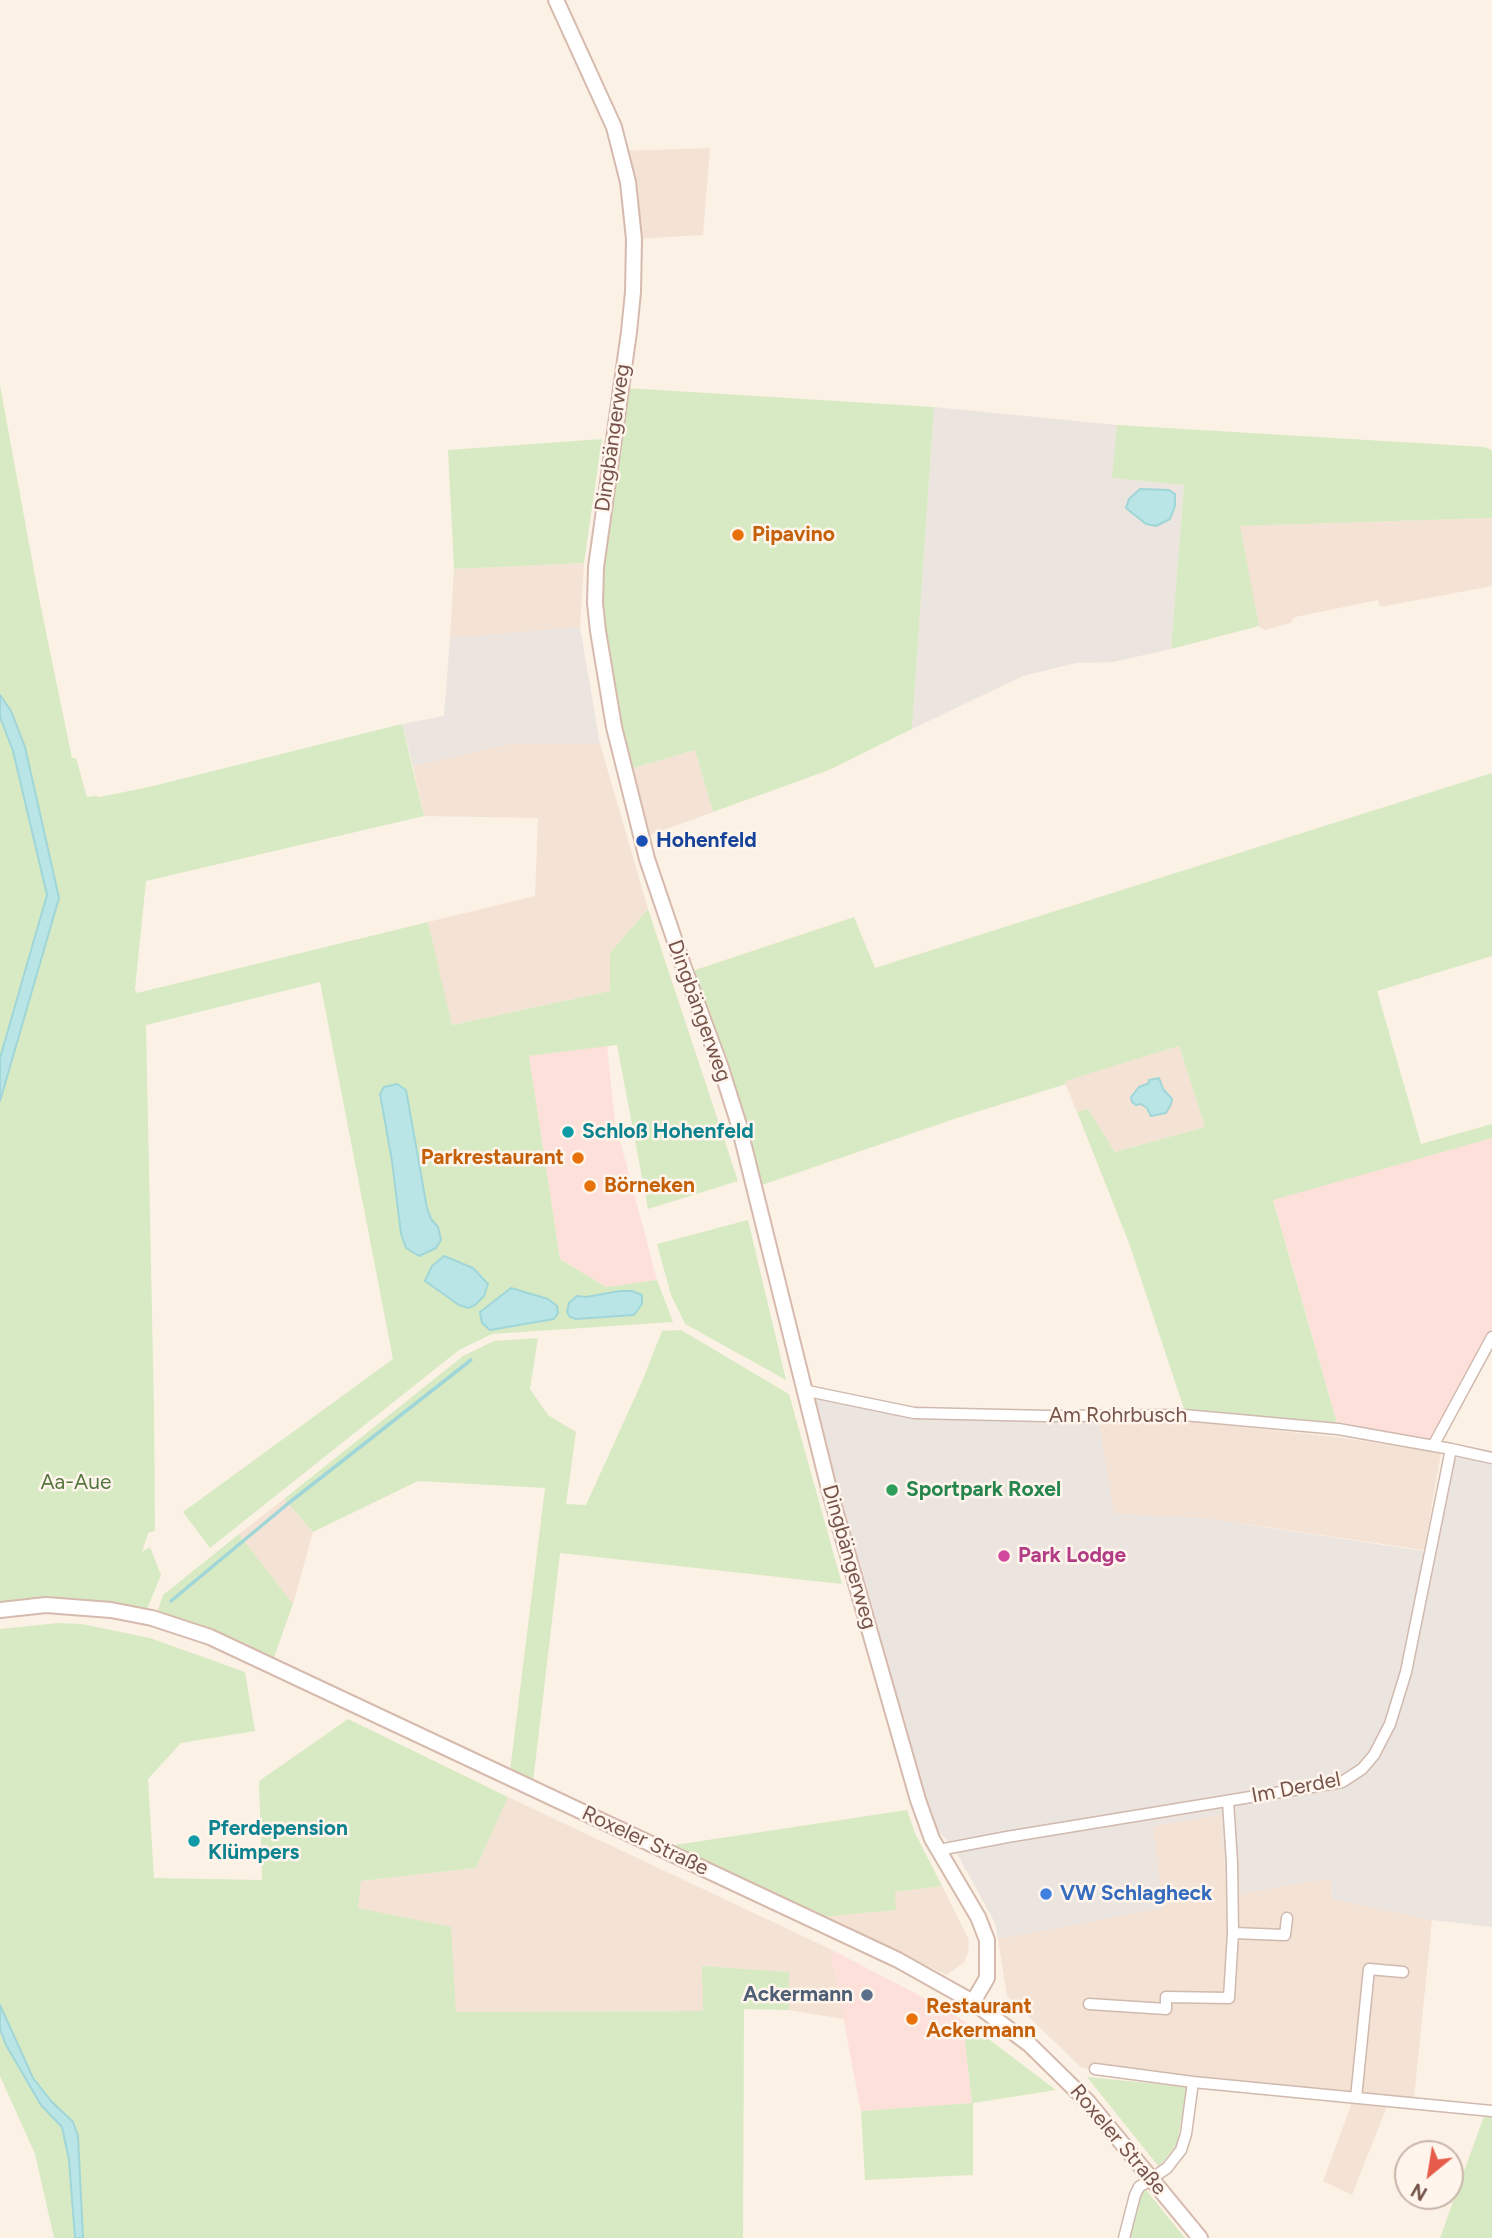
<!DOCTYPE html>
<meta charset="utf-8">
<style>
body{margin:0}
#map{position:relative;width:1492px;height:2238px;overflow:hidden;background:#fcf1e5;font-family:Figtree,sans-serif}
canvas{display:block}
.north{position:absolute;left:1394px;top:2140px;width:70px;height:70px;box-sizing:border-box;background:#fff5ec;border:2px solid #c8b5ab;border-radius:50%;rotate:210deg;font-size:19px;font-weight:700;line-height:28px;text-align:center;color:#76544a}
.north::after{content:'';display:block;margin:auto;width:24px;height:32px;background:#e75b4a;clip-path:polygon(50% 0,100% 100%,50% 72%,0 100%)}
</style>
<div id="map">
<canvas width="1492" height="2238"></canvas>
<div class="north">N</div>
</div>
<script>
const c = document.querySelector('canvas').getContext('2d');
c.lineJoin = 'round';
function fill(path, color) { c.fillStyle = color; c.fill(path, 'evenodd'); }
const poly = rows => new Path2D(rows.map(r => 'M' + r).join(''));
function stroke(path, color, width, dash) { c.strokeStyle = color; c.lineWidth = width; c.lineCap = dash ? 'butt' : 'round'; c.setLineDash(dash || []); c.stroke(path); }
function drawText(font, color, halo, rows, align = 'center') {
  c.font = font + ' Figtree,sans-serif'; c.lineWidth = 5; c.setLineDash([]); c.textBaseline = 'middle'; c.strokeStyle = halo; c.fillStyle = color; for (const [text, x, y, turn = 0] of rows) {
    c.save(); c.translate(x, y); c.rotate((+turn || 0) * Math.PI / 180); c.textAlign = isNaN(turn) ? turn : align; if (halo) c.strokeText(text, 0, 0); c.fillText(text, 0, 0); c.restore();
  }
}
const residential = poly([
 [710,148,703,235,634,239,621,151],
 [1492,518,1492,586,1380,607,1378,600,1295,617,1290,623,1265,630,1259,626,1239,526],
 [584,563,580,627,450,638,454,569],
 [511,744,600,744,648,909,610,953,610,991,451,1025,428,922,535,896,538,818,424,816,413,766],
 [695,750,713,812,647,836,630,769],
 [1179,1046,1205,1127,1115,1152,1088,1109,1077,1112,1064,1081],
 [1184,1421,1337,1437,1441,1453,1424,1550,1204,1518,1114,1514,1099,1422],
 [284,1499,313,1532,293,1604,239,1534],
 [508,1797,830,1949,844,2019,789,2010,788,1972,703,1966,704,2011,456,2012,357,1908,361,1881,476,1868],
 [1221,1815,1227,1896,1332,1878,1331,1899,1432,1920,1414,2098,1082,2068,1007,1996,998,1939,1162,1908,1152,1826],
 [942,1886,969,1940,968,1953,964,1962,947,1975,824,1917,895,1910,895,1892],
 [1352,2103,1387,2106,1352,2195,1323,2181]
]);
const commercial = poly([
 [607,1046,615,1122,657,1280,606,1287,560,1259,529,1056],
 [1492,1138,1492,1328,1432,1439,1337,1423,1273,1199],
 [830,1949,934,2003,970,2025,965,2042,972,2103,861,2111]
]);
const industrial = poly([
 [934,407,1117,425,1113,478,1184,485,1171,649,1113,662,1076,663,1023,676,912,729],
 [580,627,600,744,511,744,413,766,402,724,444,716,450,638],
 [810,1397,904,1416,1099,1422,1114,1514,1204,1518,1436,1553,1455,1455,1492,1464,1492,1927,1432,1920,1331,1899,1332,1878,1227,1896,1221,1815,1153,1826,1163,1908,998,1939,995,1923,953,1846,932,1826]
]);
const green = poly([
 [0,385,39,598,72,758,76,758,87,797,96,796,100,797,153,786,402,724,424,816,146,881,135,989,137,993,428,922,452,1025,610,991,610,953,648,909,738,1181,648,1209,617,1045,529,1056,560,1259,606,1287,657,1280,673,1322,492,1334,459,1350,210,1548,183,1512,393,1359,320,982,146,1025,154,1409,155,1531,148,1533,142,1552,150,1547,161,1575,147,1609,85,1600,0,1604],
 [406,1090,427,1208,431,1219,438,1227,401,1234,392,1161,380,1094],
 [511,1288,524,1292,533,1321,490,1330,482,1323],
 [626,388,934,407,912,729,829,770,713,812,695,750,630,769,602,633,604,567],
 [1117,425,1484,447,1492,450,1492,518,1240,526,1259,626,1171,649,1184,485,1112,478],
 [602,439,584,563,454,569,448,450],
 [1492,773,1492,956,1377,991,1421,1144,1492,1124,1492,1138,1273,1200,1337,1423,1184,1409,1129,1243,1077,1112,1088,1109,1115,1152,1205,1127,1179,1046,1065,1081,1066,1084,954,1119,759,1186,689,972,854,917,875,968],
 [748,1220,786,1380,685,1324,671,1295,657,1244],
 [681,1330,789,1394,842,1584,560,1553,533,1782,510,1771,545,1488,418,1481,313,1532,284,1499,463,1356,494,1341,538,1338,530,1389,548,1415,576,1432,566,1504,586,1505,641,1384,662,1331],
 [239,1534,293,1604,273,1660,157,1613,163,1595],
 [58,1623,82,1624,150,1638,245,1672,255,1731,181,1743,148,1779,154,1878,262,1880,259,1781,348,1719,508,1797,476,1868,361,1881,358,1908,451,1927,456,2012,703,2011,702,1966,789,1972,789,2010,744,2009,743,2238,54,2238,35,2154,0,2076,0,1629],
 [907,1810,915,1833,942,1886,895,1892,896,1910,824,1917,668,1846],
 [970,2025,1056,2090,973,2103,973,2175,865,2180,861,2111,972,2103,965,2042],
 [1087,2077,1187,2087,1177,2144,1159,2167],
 [1484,2116,1492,2116,1492,2238,1440,2238],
 [1142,2185,1185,2238,1128,2238]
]);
const water = poly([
 [1140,489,1169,490,1175,494,1175,506,1170,519,1156,526,1146,524,1126,508,1129,499,1140,489],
 [0,695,11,711,25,747,59,898,0,1101,0,1058,47,895,13,751,0,717,0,695],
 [1159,1078,1163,1089,1172,1099,1171,1104,1166,1113,1151,1116,1147,1108,1141,1104,1136,1105,1132,1102,1131,1097,1139,1087,1149,1083,1149,1080,1159,1078],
 [397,1084,406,1090,427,1208,431,1219,438,1227,441,1240,436,1248,419,1256,406,1248,401,1234,392,1161,380,1094,384,1087,397,1084],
 [444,1256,473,1268,488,1284,484,1296,475,1305,468,1308,459,1305,425,1281,432,1266,444,1256],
 [511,1288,548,1299,557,1306,558,1313,554,1319,490,1330,482,1323,480,1312,511,1288],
 [620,1291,632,1291,642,1295,642,1304,634,1315,576,1319,570,1317,567,1312,569,1303,577,1296,586,1297,620,1291],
 [0,2005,33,2078,51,2101,73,2122,78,2136,83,2238,75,2238,69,2160,62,2127,41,2105,6,2045,0,2029,0,2005]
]);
const stream = poly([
 [171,1601,290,1502,471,1360]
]);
const minor = poly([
 [803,1390,914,1413,1047,1416,1184,1415,1338,1429,1451,1449,1492,1458],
 [1433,1446,1492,1337],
 [939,1850,1007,1837,1342,1782,1362,1769,1374,1755,1390,1724,1406,1672,1451,1449],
 [1233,1933,1285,1935,1287,1918],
 [1089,2004,1166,2009,1166,1997,1229,1998,1233,1933,1232,1863,1228,1801],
 [1095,2069,1193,2082,1492,2111],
 [1356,2098,1369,1969,1403,1972],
 [1124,2238,1135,2195,1139,2187,1167,2168,1181,2150,1186,2134,1193,2082]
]);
const secondary = poly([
 [556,0,614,127,628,182,634,239,633,292,629,332,596,567,595,603,598,631,614,727,647,859,683,965,721,1068,738,1122,829,1489,918,1800,932,1839,978,1917,987,1940,987,1978,973,2002],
 [0,1610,46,1605,111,1610,152,1618,210,1637,898,1960,973,2002,1030,2045,1088,2102,1200,2238]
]);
const markers = [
 [738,535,7,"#e8710a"],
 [642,841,7,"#1a4fb4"],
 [568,1132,7,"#0f9aa8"],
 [578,1158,7,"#e8710a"],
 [590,1186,7,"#e8710a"],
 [892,1490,7,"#2e9e5b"],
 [1004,1556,7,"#d1479c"],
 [194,1841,7,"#0f9aa8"],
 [1046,1894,7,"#3f7fe0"],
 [867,1995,7,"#5c6f8a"],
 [912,2019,7,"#e8710a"]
];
const streetNames = [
 ["Dingbängerweg",613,438,-82],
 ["Dingbängerweg",699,1011,70],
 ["Am Rohrbusch",1118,1416],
 ["Dingbängerweg",849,1557,74],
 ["Im Derdel",1296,1788,-11],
 ["Roxeler Straße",645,1841,25],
 ["Roxeler Straße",1118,2140,50]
];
const foodNames = [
 ["Pipavino",752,535],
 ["Parkrestaurant",564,1158,"right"],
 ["Börneken",604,1186],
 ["Restaurant",926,2007],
 ["Ackermann",926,2031]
];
const transitNames = [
 ["Hohenfeld",656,841]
];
const cultureNames = [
 ["Schloß Hohenfeld",582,1132],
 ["Pferdepension",208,1829],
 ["Klümpers",208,1853]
];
const parkNames = [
 ["Aa-Aue",76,1483]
];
const leisureNames = [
 ["Sportpark Roxel",906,1490]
];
const hotelNames = [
 ["Park Lodge",1018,1556]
];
const shopNames = [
 ["VW Schlagheck",1060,1894]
];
const serviceNames = [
 ["Ackermann",853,1995]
];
fill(residential, '#f4e2d4');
fill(commercial, '#fde0d9');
fill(industrial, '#ece4df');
fill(green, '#d8eac4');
fill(water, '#bae5e6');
stroke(water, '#a0d6d8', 2);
stroke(stream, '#a0d6d8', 3.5);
stroke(minor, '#d0b9ae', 13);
stroke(secondary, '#d6baae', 18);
stroke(minor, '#fff', 10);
stroke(secondary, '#fff', 14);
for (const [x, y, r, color] of markers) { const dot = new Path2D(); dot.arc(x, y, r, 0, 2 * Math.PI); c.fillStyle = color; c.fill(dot); stroke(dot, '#fff5ec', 2.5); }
drawText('21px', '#76544a', '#fff5ec', streetNames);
drawText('bold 21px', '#c56008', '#fff5ec', foodNames, 'left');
drawText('bold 21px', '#164399', '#fff5ec', transitNames, 'left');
drawText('bold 21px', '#0d838f', '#fff5ec', cultureNames, 'left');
drawText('21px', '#56763f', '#fff5ec', parkNames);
drawText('bold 21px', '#27864d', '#fff5ec', leisureNames, 'left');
drawText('bold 21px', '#b23c85', '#fff5ec', hotelNames, 'left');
drawText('bold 21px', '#366cbe', '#fff5ec', shopNames, 'left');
drawText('bold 21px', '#4e5e75', '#fff5ec', serviceNames, 'right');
</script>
